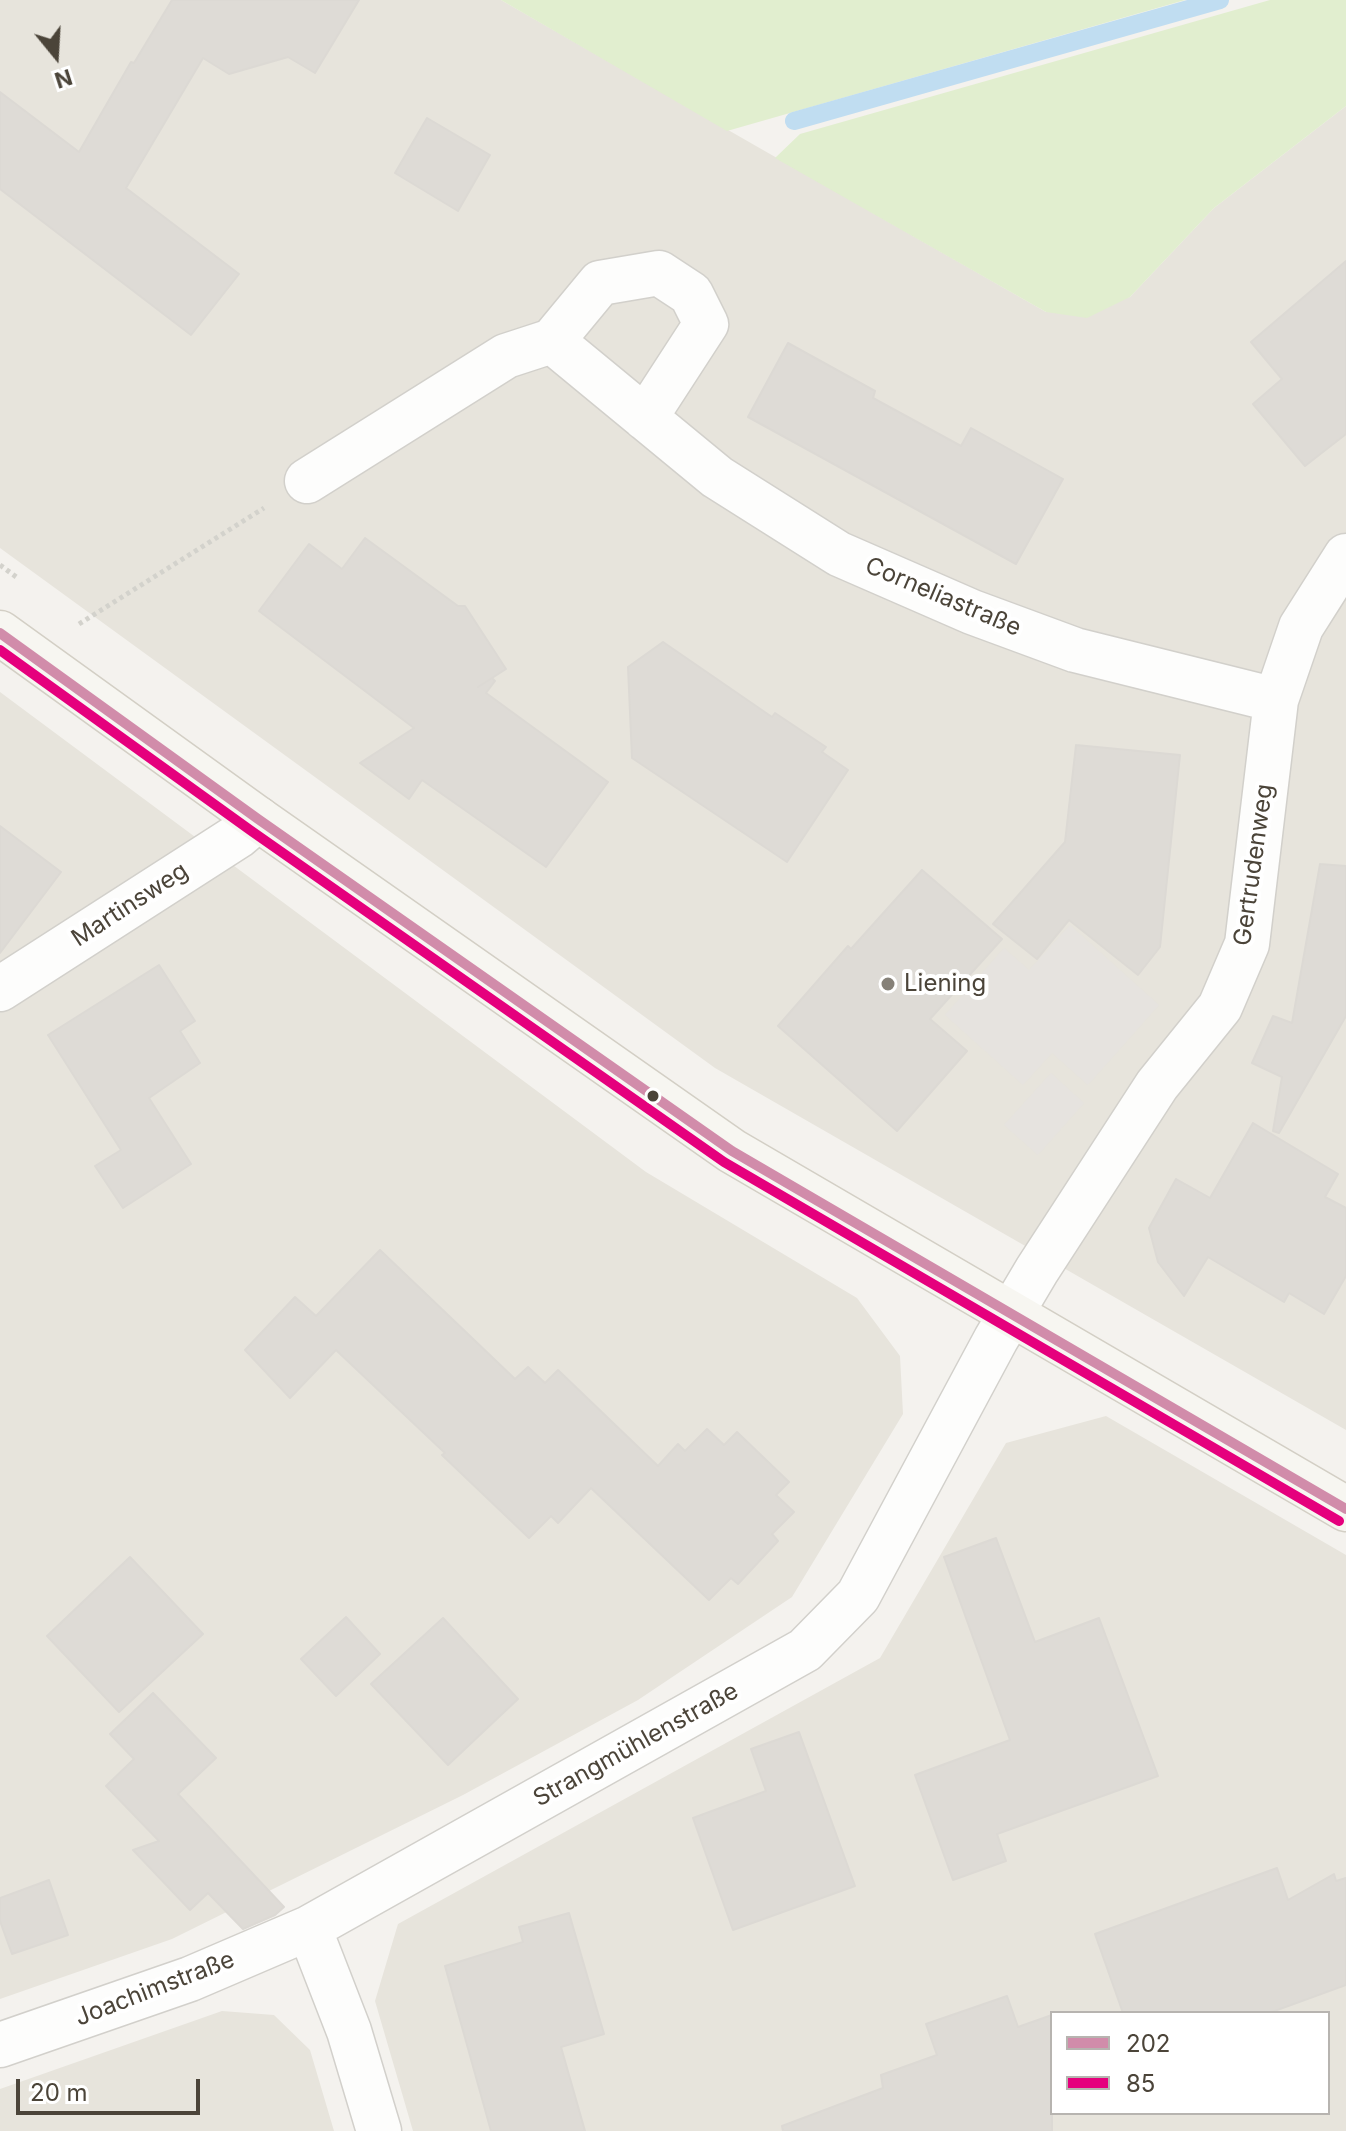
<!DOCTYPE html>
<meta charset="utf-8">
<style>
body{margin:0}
#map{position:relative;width:1346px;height:2131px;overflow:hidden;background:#f4f2ee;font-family:Inter,sans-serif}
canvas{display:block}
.legend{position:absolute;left:1050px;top:2011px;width:280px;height:104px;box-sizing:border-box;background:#fff;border:2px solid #b7b4b0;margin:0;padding:10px 14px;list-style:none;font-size:24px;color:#4b4439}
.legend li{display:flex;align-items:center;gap:16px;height:40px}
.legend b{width:40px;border:2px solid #b7b4b0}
.north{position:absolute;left:16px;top:16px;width:80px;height:80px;-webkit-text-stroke:6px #fff;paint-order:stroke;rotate:162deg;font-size:22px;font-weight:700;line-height:32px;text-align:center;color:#4b4439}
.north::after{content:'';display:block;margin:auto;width:28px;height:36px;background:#4b4439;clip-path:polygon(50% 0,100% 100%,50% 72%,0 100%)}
.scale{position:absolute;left:16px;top:2079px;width:184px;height:36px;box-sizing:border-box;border:4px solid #4b4439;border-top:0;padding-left:10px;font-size:24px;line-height:28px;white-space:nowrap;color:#4b4439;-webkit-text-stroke:6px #fff;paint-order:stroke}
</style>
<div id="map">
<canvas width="1346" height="2131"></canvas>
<ul class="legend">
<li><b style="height:10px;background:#d18caa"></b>202</li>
<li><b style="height:10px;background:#e5007d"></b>85</li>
</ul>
<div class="north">N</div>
<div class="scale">20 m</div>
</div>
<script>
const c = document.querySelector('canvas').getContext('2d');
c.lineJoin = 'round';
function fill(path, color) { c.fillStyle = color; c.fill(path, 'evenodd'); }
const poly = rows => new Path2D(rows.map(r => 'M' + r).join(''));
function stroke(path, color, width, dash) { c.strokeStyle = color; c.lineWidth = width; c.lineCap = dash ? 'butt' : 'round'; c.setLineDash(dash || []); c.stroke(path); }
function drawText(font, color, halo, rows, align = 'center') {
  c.font = font + ' Inter,sans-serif'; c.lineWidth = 8; c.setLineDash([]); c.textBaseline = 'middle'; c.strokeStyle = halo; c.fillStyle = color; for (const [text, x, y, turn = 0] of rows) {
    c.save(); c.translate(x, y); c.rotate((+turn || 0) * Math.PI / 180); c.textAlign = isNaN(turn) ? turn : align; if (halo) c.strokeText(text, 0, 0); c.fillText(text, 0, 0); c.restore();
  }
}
const residential = poly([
 [0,0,501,0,1046,312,1130,297,1214,208,1346,106,1346,1430,715,1068,0,548],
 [0,692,646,1172,857,1298,900,1356,903,1414,792,1597,638,1700,463,1795,172,1939,0,1999],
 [1106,1416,1346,1555,1346,2131,413,2131,375,2001,398,1924,880,1658,1006,1443],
 [1052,2013,1328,2013,1328,2113,1052,2113],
 [222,2011,274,2015,310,2050,334,2131,0,2131,0,2089]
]);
const green = poly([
 [501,0,1185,0,727,131],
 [1270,0,1346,0,1346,106,1214,208,1130,297,1087,318,1046,312,775,158,800,134]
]);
const parking = poly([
 [1070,925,1159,1005,1088,1085,1052,1053,1023,1085,945,1015,1004,948,1029,970],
 [1051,1073,1084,1103,1038,1155,1004,1125]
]);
const stream = poly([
 [794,121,1220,0]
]);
const building = poly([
 [172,0,359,0,315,73,288,57,229,74,203,58,126,188,239,274,191,335,0,189,0,92,79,152,131,62,134,63,172,0],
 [427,118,490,155,458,211,395,173,427,118],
 [1346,261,1346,434,1305,466,1253,404,1282,379,1251,342,1346,261],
 [788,343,875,391,873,398,961,446,971,428,1063,479,1016,564,748,417,788,343],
 [365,538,458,606,465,606,506,669,478,687,492,678,495,681,486,693,608,782,546,867,422,780,409,799,360,763,414,728,259,611,309,544,342,569,365,538],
 [663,642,772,717,775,713,826,747,822,752,848,770,787,862,632,758,628,667,663,642],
 [1076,745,1180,755,1160,947,1138,975,1069,920,1037,959,993,924,1065,842,1076,745],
 [0,826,61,872,0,953,0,826],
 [1320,864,1346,866,1346,1016,1279,1133,1273,1131,1282,1077,1252,1063,1273,1016,1292,1023,1320,864],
 [922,870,1002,939,930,1019,967,1051,897,1131,778,1026,848,946,851,949,922,870],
 [159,965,195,1021,180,1031,200,1063,149,1098,191,1164,123,1208,95,1166,121,1150,48,1035,159,965],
 [1253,1123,1338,1174,1325,1197,1346,1208,1346,1276,1324,1314,1289,1293,1284,1302,1208,1257,1184,1296,1158,1262,1149,1228,1176,1179,1210,1198,1253,1123],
 [380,1250,515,1379,528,1367,545,1383,558,1370,658,1466,678,1444,685,1451,707,1429,724,1445,737,1432,789,1482,776,1495,794,1512,772,1534,778,1541,738,1584,731,1578,709,1600,591,1488,558,1523,551,1516,529,1538,442,1455,445,1453,336,1350,290,1398,245,1350,295,1297,316,1316,380,1250],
 [996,1538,1035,1642,1099,1618,1158,1776,997,1834,1006,1861,953,1880,915,1775,1010,1740,944,1557,996,1538],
 [130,1557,203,1634,119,1712,47,1636,130,1557],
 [346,1617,380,1654,336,1696,301,1659,346,1617],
 [443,1618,518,1699,448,1765,371,1684,443,1618],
 [153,1693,216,1758,178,1794,284,1907,275,1915,243,1929,208,1893,190,1910,133,1850,159,1841,106,1786,134,1759,110,1734,153,1693],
 [799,1732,855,1886,733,1930,693,1818,766,1791,751,1749,799,1732],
 [1277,1868,1288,1900,1334,1874,1336,1881,1346,1878,1346,1985,1269,2013,1123,2013,1095,1934,1277,1868],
 [49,1880,68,1935,12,1954,0,1921,0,1898,49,1880],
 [569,1913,604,2034,561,2047,585,2131,491,2131,445,1966,523,1942,519,1927,569,1913],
 [1007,1996,1018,2027,1052,2015,1052,2131,783,2131,782,2126,883,2088,881,2075,937,2055,926,2024,1007,1996]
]);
const path = poly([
 [0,565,19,579],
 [79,624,264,508]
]);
const street = poly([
 [552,341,717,477,839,554,972,612,1075,650,1276,700],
 [307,481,506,356,552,341,600,283,659,273,691,294,706,324,645,418],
 [0,989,238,836,258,819],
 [309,1928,349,2031,379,2131],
 [0,2045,190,1979,309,1928,805,1650,858,1596,996,1339,1037,1270,1157,1085,1220,1007,1247,944,1276,700,1301,627,1346,556]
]);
const secondary = poly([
 [0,633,258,819,732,1151,1346,1509]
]);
const bus1 = poly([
 [0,633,258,819,732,1151,1346,1509]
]);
const bus2 = poly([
 [0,650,250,830,724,1162,1339,1521]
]);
const markers = [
 [888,984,8,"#868178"],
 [653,1096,7,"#4b4439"]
];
const streetNames = [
 ["Corneliastraße",943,597,23],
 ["Gertrudenweg",1254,865,-82],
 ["Martinsweg",130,905,-33],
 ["Strangmühlenstraße",636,1745,-29],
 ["Joachimstraße",155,1989,-21]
];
const poiNames = [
 ["Liening",904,984]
];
fill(residential, '#e7e4dc');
fill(green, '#e1eecf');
fill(parking, '#e6e3df');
stroke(stream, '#c0ddf1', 18);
fill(building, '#dedbd6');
stroke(building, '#dcd9d4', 2);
stroke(street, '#d2d0cb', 47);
stroke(secondary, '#d3cfc5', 47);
stroke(path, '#d3d2cc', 5, [4, 4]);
stroke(street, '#fdfdfc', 44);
stroke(secondary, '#f7f6f1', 44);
stroke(bus1, '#d18caa', 10);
stroke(bus2, '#e5007d', 10);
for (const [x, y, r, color] of markers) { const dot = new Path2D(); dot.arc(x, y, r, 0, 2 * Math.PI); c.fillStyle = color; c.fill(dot); stroke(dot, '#fff', 3); }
drawText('24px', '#4b4439', '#fff', streetNames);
drawText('24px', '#4b4439', '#fff', poiNames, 'left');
</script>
